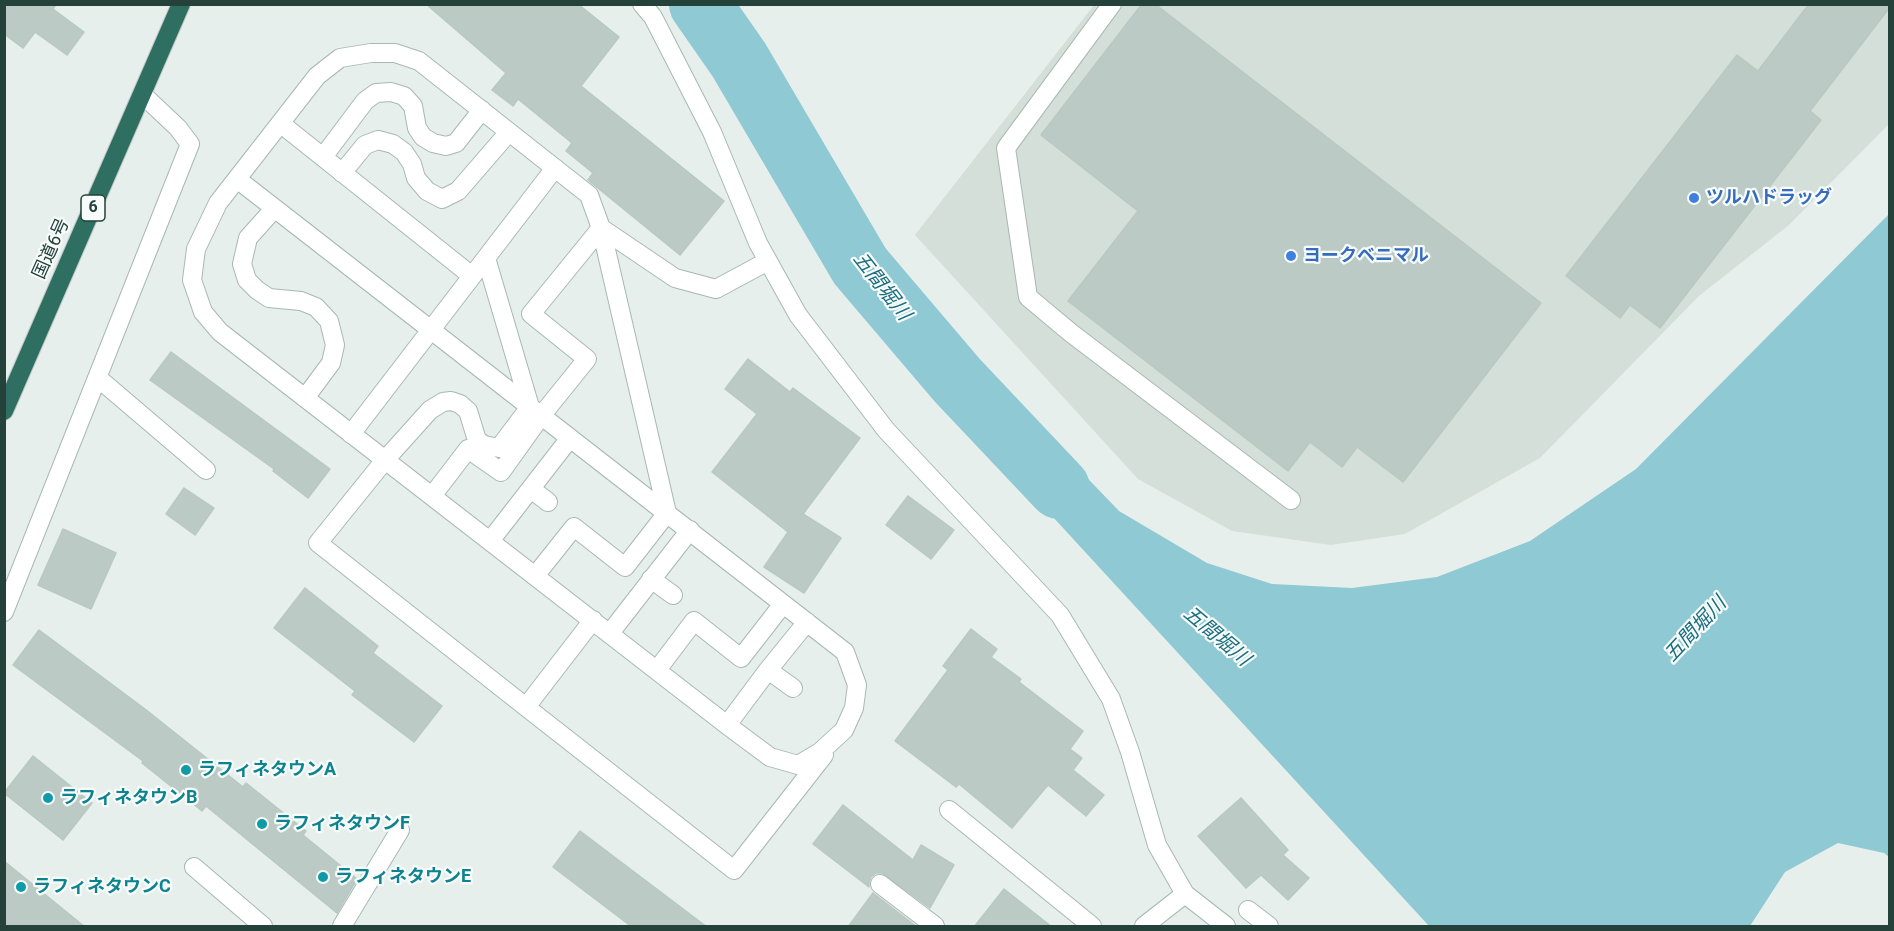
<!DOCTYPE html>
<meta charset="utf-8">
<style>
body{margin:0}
#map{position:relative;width:1894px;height:931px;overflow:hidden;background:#e6efeb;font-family:Roboto,sans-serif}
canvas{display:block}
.frame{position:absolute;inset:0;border:6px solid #24423a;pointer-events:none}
</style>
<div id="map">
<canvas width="1894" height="931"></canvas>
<div class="frame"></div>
</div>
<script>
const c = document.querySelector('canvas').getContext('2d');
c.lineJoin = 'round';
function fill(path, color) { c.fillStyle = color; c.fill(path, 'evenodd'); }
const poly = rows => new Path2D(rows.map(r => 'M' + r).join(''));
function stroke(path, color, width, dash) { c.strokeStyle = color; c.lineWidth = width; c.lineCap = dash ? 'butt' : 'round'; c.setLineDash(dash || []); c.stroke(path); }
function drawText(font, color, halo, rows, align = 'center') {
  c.font = font + ' Roboto,"Noto Sans JP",sans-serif'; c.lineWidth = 4.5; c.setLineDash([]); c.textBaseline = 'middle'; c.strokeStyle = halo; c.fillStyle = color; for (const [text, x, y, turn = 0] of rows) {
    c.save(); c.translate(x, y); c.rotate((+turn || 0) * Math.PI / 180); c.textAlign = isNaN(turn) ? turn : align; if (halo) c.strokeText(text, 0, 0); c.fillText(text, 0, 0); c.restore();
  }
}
const built = poly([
 [1094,5,1889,5,1889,124,1789,225,1699,296,1540,458,1405,534,1331,545,1232,531,1138,479,915,235]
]);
const water = poly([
 [1889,214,1889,857,1884,853,1838,843,1785,872,1750,926,1429,926,984,442,1021,409,1119,511,1207,563,1272,584,1352,588,1437,577,1530,541,1636,469]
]);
const river = poly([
 [700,4,739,60,860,266,957,380,1059,488]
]);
const building = poly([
 [4,4,56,4,53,9,84,32,67,55,35,32,23,48,4,34,4,4],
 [426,4,578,4,619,37,581,86,724,201,680,255,588,180,593,173,566,151,572,143,518,99,513,106,492,90,506,73,426,4],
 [1142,4,1155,4,1541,303,1403,482,1357,447,1342,467,1310,442,1288,471,1068,301,1138,211,1041,135,1142,4],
 [1809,4,1890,4,1890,7,1810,111,1821,120,1660,328,1630,305,1620,318,1566,276,1737,55,1758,71,1809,4],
 [171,352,330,469,308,498,273,471,274,469,150,380,171,352],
 [748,359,790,392,793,388,860,438,803,514,841,538,804,593,764,567,788,532,712,472,757,414,725,389,748,359],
 [184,488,214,508,195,535,166,514,184,488],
 [908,496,954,530,931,559,886,525,908,496],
 [63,529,116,553,91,609,38,585,63,529],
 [305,588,378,646,373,653,442,706,414,742,352,695,355,691,274,628,305,588],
 [971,629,997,649,991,657,1021,679,1019,682,1083,731,1070,749,1082,758,1073,770,1104,795,1086,816,1048,785,1012,828,959,784,956,787,895,741,948,670,943,666,971,629],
 [39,630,145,709,243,787,246,783,306,831,303,835,357,879,337,913,206,806,202,811,142,763,143,761,13,665,39,630],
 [33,756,92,803,63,840,4,793,33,756],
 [1241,798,1288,850,1283,855,1309,878,1288,900,1261,875,1246,888,1198,836,1241,798],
 [843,805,913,860,921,845,954,865,930,908,882,873,876,873,871,877,869,882,869,887,813,844,843,805],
 [580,831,707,927,632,927,553,867,580,831],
 [4,861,85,927,4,927,4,861],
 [1004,889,1052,927,974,927,1004,889],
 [873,893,917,927,848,927,873,893]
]);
const minor = poly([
 [642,4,653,17,712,132,758,243,798,315,886,430,1060,615,1111,699,1130,752,1157,845,1185,894,1226,926],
 [1112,4,1006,148,1028,297,1071,333,1291,500],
 [280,123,472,276],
 [323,157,365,101,376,93,391,92,404,96,413,106,417,128,423,137,433,143,446,146,456,143,482,110],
 [342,173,365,145,378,140,393,144,404,152,412,164,416,178,427,191,442,199,458,191,509,132],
 [237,179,845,652,857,685,854,708,844,730,820,752,798,765,770,757,727,725,220,332,203,312,192,280,196,249,218,203,317,76,340,58,371,53,395,53,419,61,589,195,601,228,667,513],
 [274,209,248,238,242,264,247,280,257,290,269,298,301,301,316,307,329,321,335,345,331,363,305,398],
 [486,258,530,407,499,448,484,445,477,440,468,411,460,404,451,401,443,402,430,410,385,460,318,543,526,707],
 [98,378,206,470],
 [351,434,555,168],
 [531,489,548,502],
 [432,496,468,449,501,472,541,416,587,359,531,314,601,228,675,278,716,289,768,261],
 [490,541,570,438],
 [535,576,574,527,625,567,667,513],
 [651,579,673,595],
 [4,612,190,144,178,128,142,94],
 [593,620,526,707,734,870,824,755],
 [610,633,690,530],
 [657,670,694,621,741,658,783,604],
 [768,670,793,688],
 [727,725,768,670,807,622],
 [949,810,1092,926],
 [194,867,263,926],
 [880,884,935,926],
 [1248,910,1269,926],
 [342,926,400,830],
 [1144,926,1185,894]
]);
const highway = poly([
 [4,411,181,4]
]);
const markers = [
 [1694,198,6,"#3f7fe0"],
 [1291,256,6,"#3f7fe0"],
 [186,770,6,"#0f9aa8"],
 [48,798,6,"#0f9aa8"],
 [262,824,6,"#0f9aa8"],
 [323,877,6,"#0f9aa8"],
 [21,887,6,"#0f9aa8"]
];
const shields = [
 [93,208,24]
];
const shieldNames = [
 ["6",93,208]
];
const shopNames = [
 ["ツルハドラッグ",1706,198],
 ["ヨークベニマル",1303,256]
];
const streetNames = [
 ["国道6号",52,249,-66]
];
const cultureNames = [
 ["ラフィネタウンA",198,770],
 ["ラフィネタウンB",60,798],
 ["ラフィネタウンF",274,824],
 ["ラフィネタウンE",335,877],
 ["ラフィネタウンC",33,887]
];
const waterNames = [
 ["五間堀川",881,287,52],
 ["五間堀川",1696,630,-47],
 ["五間堀川",1216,637,40]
];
fill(built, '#d4dfda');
fill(water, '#8ec9d4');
stroke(river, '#8ec9d4', 62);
fill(building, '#bbcac4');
stroke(building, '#b8c9c2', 1.5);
stroke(minor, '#a8b8b2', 20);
stroke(highway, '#c2cac8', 20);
stroke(minor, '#fff', 18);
stroke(highway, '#2f6f62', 18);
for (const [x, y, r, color] of markers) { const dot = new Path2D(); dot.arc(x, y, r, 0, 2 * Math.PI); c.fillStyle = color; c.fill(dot); stroke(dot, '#f7fbf9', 2); }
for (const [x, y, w] of shields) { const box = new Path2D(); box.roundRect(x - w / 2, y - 13, w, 26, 4.5); c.fillStyle = '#f7fbf9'; c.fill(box); stroke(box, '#24423a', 1.5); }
drawText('bold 16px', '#24423a', null, shieldNames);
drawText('bold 18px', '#366cbe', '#f7fbf9', shopNames, 'left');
drawText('18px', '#24423a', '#f7fbf9', streetNames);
drawText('bold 18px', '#0d838f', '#f7fbf9', cultureNames, 'left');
drawText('italic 20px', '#1c6f80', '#f7fbf9', waterNames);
</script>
